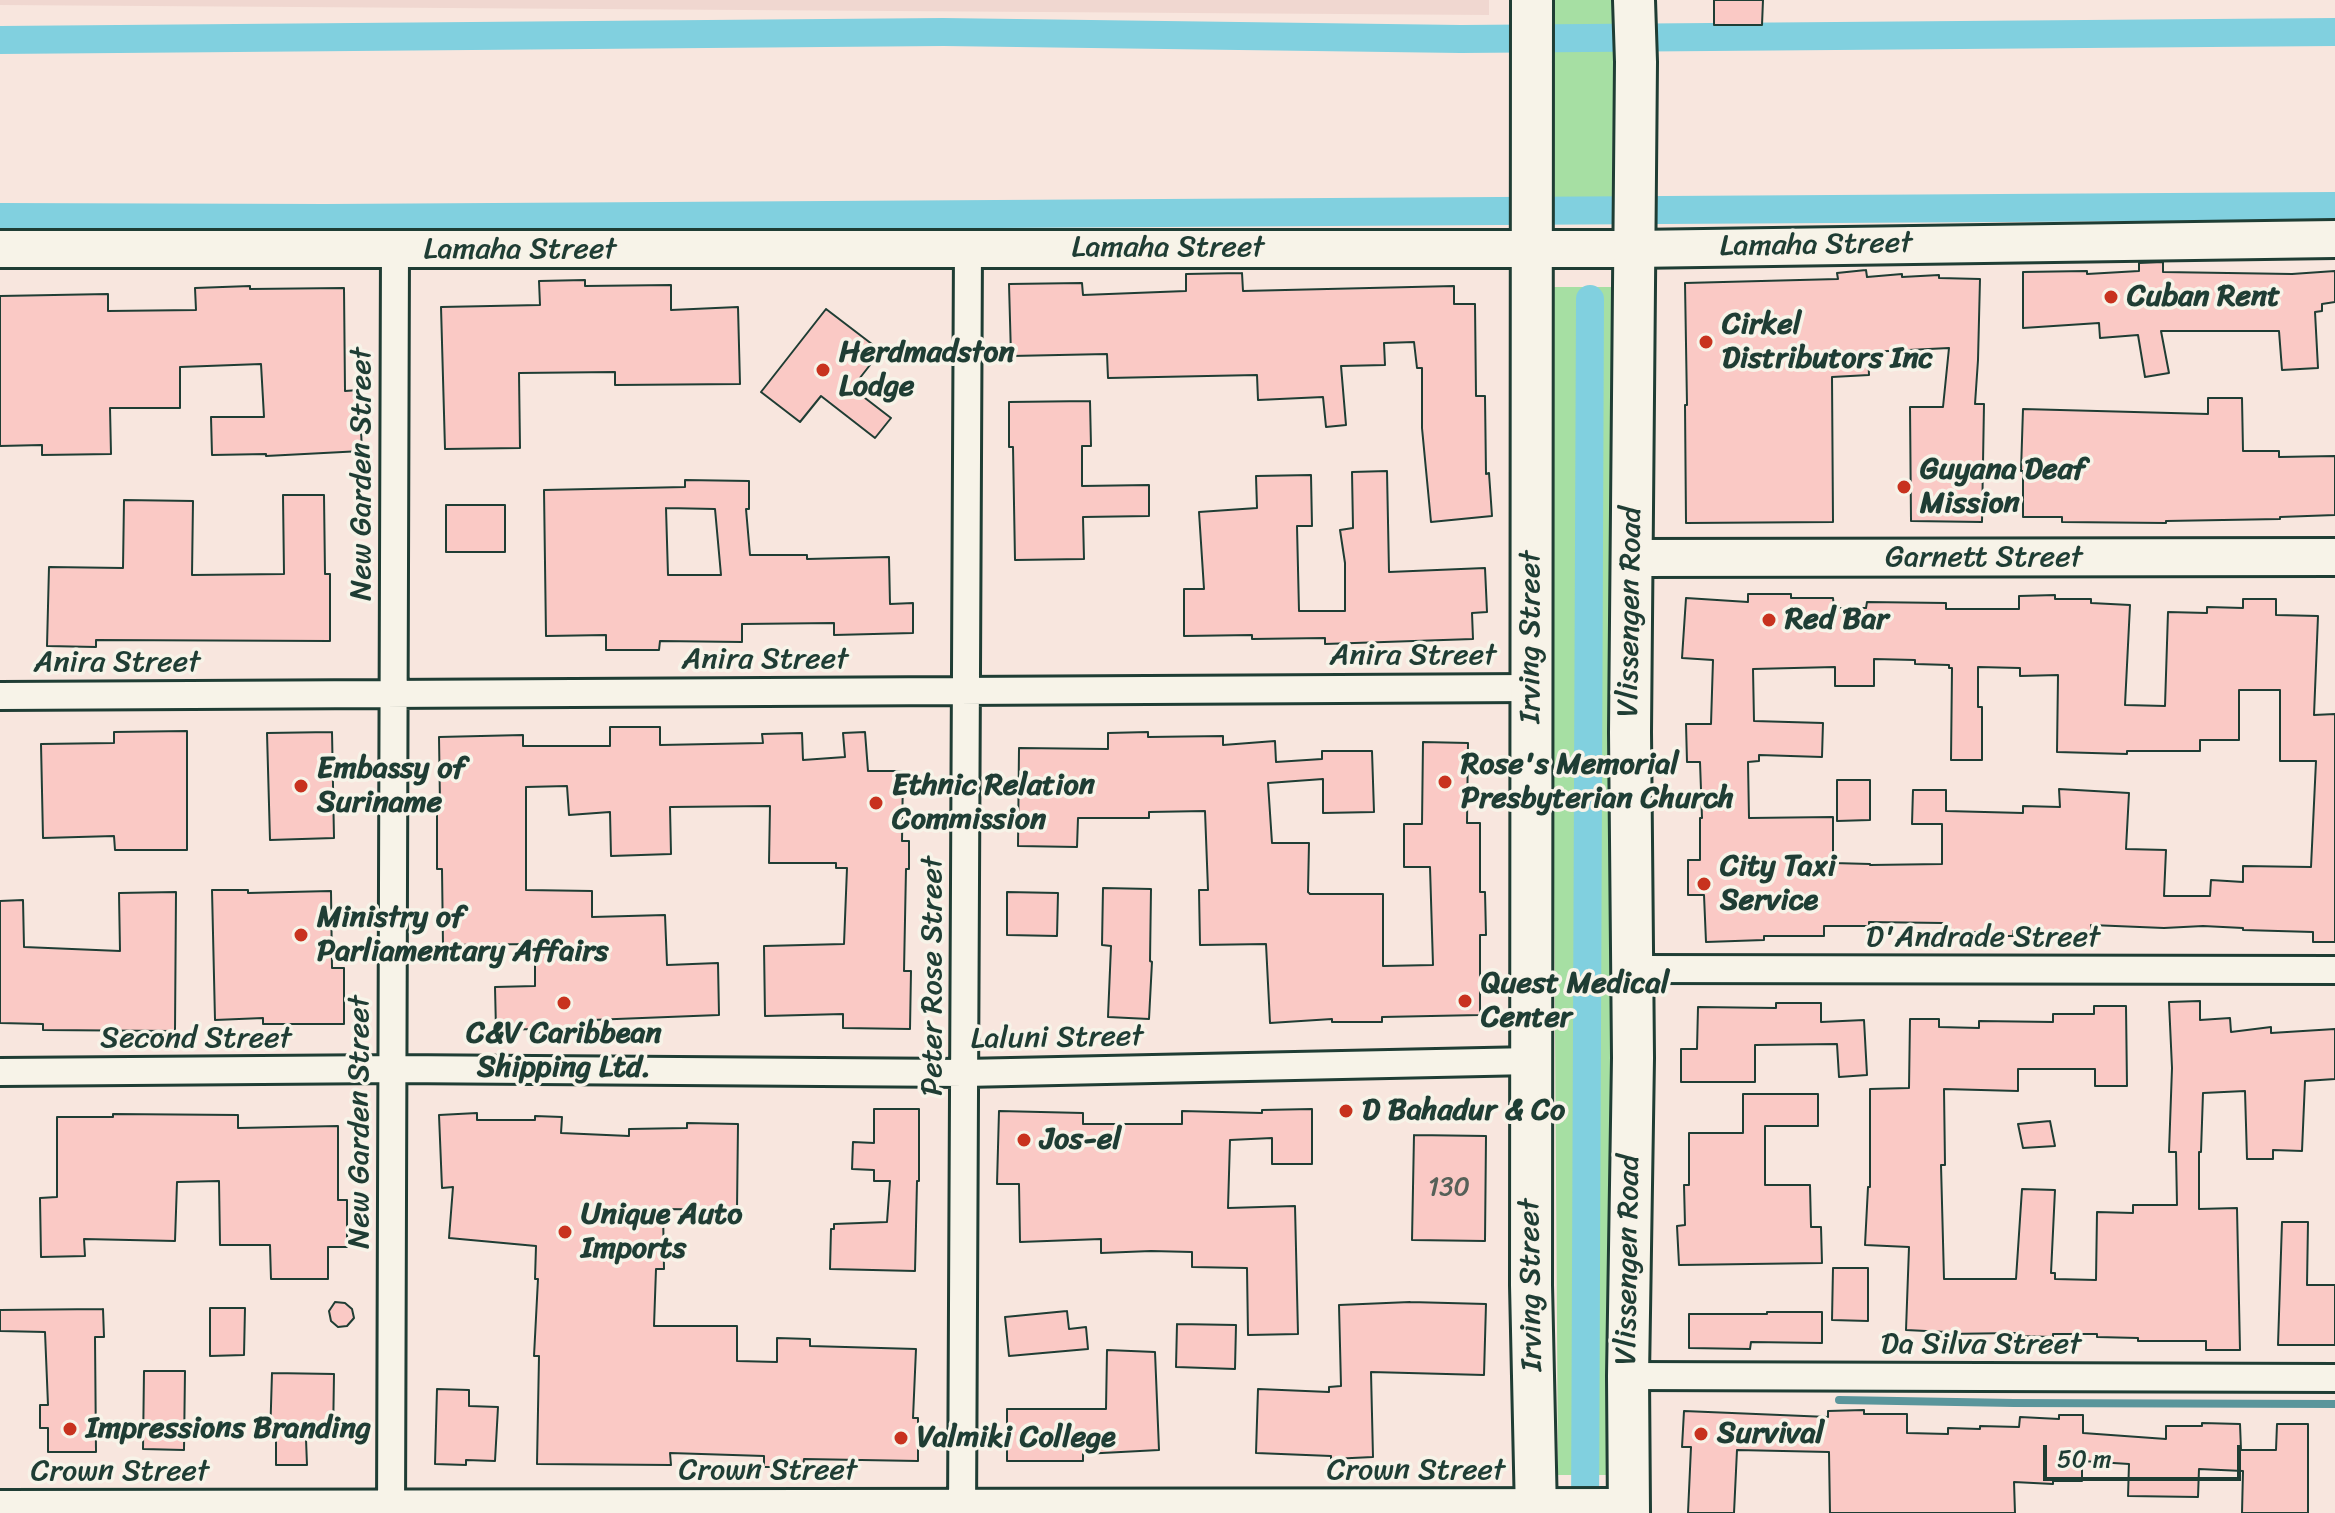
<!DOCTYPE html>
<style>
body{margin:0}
#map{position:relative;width:2335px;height:1513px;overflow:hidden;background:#f8e6de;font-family:Sriracha,sans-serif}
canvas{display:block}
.scale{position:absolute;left:2043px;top:1445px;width:198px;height:36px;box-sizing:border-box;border:4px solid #1f3d34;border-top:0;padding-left:10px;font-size:24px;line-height:28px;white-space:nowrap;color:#1f3d34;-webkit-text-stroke:6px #f7f3e8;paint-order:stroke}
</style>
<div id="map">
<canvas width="2335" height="1513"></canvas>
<div class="scale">50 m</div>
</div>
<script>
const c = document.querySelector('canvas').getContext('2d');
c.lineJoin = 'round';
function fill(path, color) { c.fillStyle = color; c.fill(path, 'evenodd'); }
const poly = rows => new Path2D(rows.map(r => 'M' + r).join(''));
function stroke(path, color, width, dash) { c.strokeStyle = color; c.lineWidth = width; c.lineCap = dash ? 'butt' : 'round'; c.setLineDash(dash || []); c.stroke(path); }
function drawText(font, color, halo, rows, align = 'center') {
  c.font = font + ' Sriracha,sans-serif'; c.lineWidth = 7; c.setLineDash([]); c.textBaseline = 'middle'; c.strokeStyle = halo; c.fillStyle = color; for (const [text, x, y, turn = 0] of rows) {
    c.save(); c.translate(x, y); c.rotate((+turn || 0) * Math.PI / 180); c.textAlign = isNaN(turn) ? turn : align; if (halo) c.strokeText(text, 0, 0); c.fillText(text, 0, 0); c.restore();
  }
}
const built = poly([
 [0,0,1489,0,1489,15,0,5]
]);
const green = poly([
 [1551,0,1614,0,1612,220,1549,217],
 [1550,287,1613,287,1609,1475,1558,1475]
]);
const stream = poly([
 [1839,1400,2014,1403,2335,1404]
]);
const canal = poly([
 [0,40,943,32,1461,39,2335,32],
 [0,217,326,218,2335,206],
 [1585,1513,1590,299]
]);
const building = poly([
 [1714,0,1763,0,1762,25,1714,25,1714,0],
 [2163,262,2163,272,2292,274,2335,271,2335,302,2322,304,2322,311,2315,312,2318,368,2282,370,2279,331,2161,331,2169,373,2145,377,2138,335,2100,338,2099,323,2023,328,2023,272,2087,271,2087,274,2139,271,2139,263,2163,262],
 [1866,270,1867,277,1902,274,1902,277,1939,275,1939,278,1980,279,1978,360,1975,404,1984,404,1982,522,1911,521,1910,407,1943,407,1949,348,1868,352,1869,375,1832,377,1833,522,1686,523,1685,405,1687,405,1685,283,1838,279,1837,273,1866,270],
 [1242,273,1243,291,1454,286,1454,304,1475,304,1476,396,1485,396,1486,474,1489,473,1492,516,1431,522,1422,428,1422,368,1417,368,1414,342,1384,343,1385,365,1341,366,1346,425,1326,427,1323,397,1258,400,1257,375,1108,378,1107,354,1011,356,1009,284,1082,283,1083,295,1186,291,1186,274,1242,273],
 [585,280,585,286,671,285,671,310,738,307,740,384,615,385,615,372,519,373,520,448,445,449,441,307,540,305,539,281,585,280],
 [250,286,250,289,344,288,345,391,359,390,362,451,266,456,266,454,212,455,211,417,264,417,261,364,180,367,180,408,110,408,111,454,42,455,42,445,0,446,0,296,108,294,108,311,196,310,195,288,250,286],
 [826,309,881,351,852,388,891,418,875,438,821,396,800,422,761,392,826,309],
 [2208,398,2242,398,2243,451,2279,451,2279,457,2335,456,2335,515,2280,517,2280,519,2166,521,2166,523,2062,522,2062,517,2023,517,2023,471,2021,471,2023,409,2208,414,2208,398],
 [1090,401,1091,446,1082,446,1082,486,1149,485,1149,516,1083,517,1084,559,1015,560,1013,447,1009,447,1009,402,1090,401],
 [1387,471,1389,572,1485,568,1487,612,1472,613,1473,639,1325,644,1325,638,1252,639,1252,635,1184,636,1184,589,1204,589,1199,512,1257,508,1256,476,1311,475,1312,526,1297,526,1299,611,1345,611,1345,563,1340,530,1353,528,1352,472,1387,471],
 [685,480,749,481,749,509,746,509,750,555,807,555,807,559,889,557,890,604,913,603,913,633,834,635,834,623,742,624,742,642,660,641,659,650,606,650,606,635,546,636,544,490,685,487,685,480],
 [666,508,715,509,721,575,668,575,666,508],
 [283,495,324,495,325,574,330,574,330,641,96,640,96,647,47,646,49,567,123,568,124,500,193,501,192,575,284,574,283,495],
 [446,505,505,505,505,552,446,552,446,505],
 [1748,594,1791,594,1791,598,1833,598,1834,608,1866,608,1867,602,1946,603,1946,609,2019,609,2019,596,2055,595,2055,599,2091,599,2091,603,2130,605,2125,705,2165,706,2168,612,2207,613,2207,607,2243,608,2243,599,2276,599,2276,615,2318,616,2314,715,2335,714,2335,942,2313,942,2313,932,2243,930,2243,928,2203,926,2164,928,2091,925,2091,934,2059,934,2059,931,2013,931,2013,936,1981,936,1981,932,1943,932,1943,923,1869,922,1869,926,1824,926,1824,936,1764,936,1764,940,1706,942,1704,895,1688,895,1688,860,1700,860,1700,818,1702,818,1700,762,1687,762,1686,724,1711,724,1713,660,1682,658,1686,598,1748,602,1748,594],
 [1874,659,1915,660,1915,664,1949,665,1949,668,1952,668,1951,760,1982,760,1982,707,1978,707,1978,667,2020,668,2020,676,2058,675,2057,752,2127,754,2127,751,2200,751,2200,740,2239,740,2239,690,2280,690,2280,761,2316,761,2311,867,2243,866,2243,882,2211,880,2210,896,2164,896,2166,850,2126,849,2129,793,2059,789,2060,807,2023,806,2023,813,1946,811,1946,790,1913,790,1912,824,1942,824,1942,864,1870,865,1870,864,1833,863,1833,817,1749,818,1748,762,1759,761,1759,755,1822,757,1823,723,1754,721,1753,669,1835,667,1835,686,1874,686,1874,659],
 [610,727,660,727,660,745,763,743,762,734,802,733,803,760,845,757,843,733,865,732,868,771,903,771,902,841,909,841,909,869,906,869,904,971,911,971,910,1029,843,1028,843,1014,765,1016,764,946,844,944,847,868,836,868,836,863,769,863,770,806,670,807,671,854,611,856,610,812,569,815,567,786,526,787,526,890,592,891,592,917,665,915,667,965,718,963,719,1015,591,1020,591,1032,536,1033,536,1029,496,1030,495,987,535,986,535,944,443,945,442,869,437,869,437,804,440,804,439,737,523,735,523,746,610,746,610,727],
 [187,731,187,850,115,850,114,836,43,838,41,744,114,743,114,732,187,731],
 [332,732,334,838,270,840,267,733,332,732],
 [1148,732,1148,737,1223,736,1223,745,1275,741,1276,762,1322,759,1322,751,1372,751,1374,812,1323,813,1323,779,1268,783,1272,843,1309,843,1308,892,1310,894,1383,894,1383,966,1433,965,1430,867,1404,867,1404,824,1422,824,1423,742,1468,743,1467,823,1480,823,1480,892,1485,892,1486,935,1480,935,1480,1015,1382,1017,1382,1022,1332,1022,1332,1019,1270,1023,1266,944,1200,945,1199,890,1208,890,1205,811,1149,812,1149,818,1078,818,1077,847,1018,846,1019,748,1108,749,1108,733,1148,732],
 [1837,780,1870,780,1870,820,1837,821,1837,780],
 [1103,888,1151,889,1150,961,1152,962,1149,1019,1108,1017,1111,946,1102,945,1103,888],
 [212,890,248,890,248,893,331,891,332,968,344,968,344,1024,263,1024,263,1018,215,1020,212,890],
 [176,892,175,1031,43,1030,43,1024,0,1023,0,901,23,900,24,947,120,951,119,893,176,892],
 [1007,892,1058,893,1057,936,1007,935,1007,892],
 [2200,1001,2200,1020,2230,1018,2231,1032,2271,1027,2271,1033,2335,1029,2335,1079,2305,1081,2302,1151,2273,1150,2273,1159,2247,1159,2245,1091,2203,1093,2201,1152,2199,1152,2199,1209,2237,1208,2240,1350,2206,1350,2206,1341,2138,1341,2138,1338,2097,1337,2097,1334,2053,1334,2053,1337,2015,1336,2015,1333,1946,1334,1946,1332,1906,1330,1909,1247,1865,1245,1868,1187,1870,1187,1870,1089,1909,1088,1910,1019,1939,1019,1939,1027,1979,1028,1979,1021,2053,1022,2053,1014,2094,1014,2094,1006,2126,1006,2127,1086,2095,1086,2095,1069,2018,1069,2018,1091,1944,1089,1945,1165,1941,1165,1944,1279,2016,1279,2022,1189,2055,1190,2051,1273,2055,1273,2055,1279,2096,1280,2097,1212,2133,1213,2133,1205,2177,1205,2176,1152,2169,1152,2172,1068,2169,1002,2200,1001],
 [1776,1003,1821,1003,1821,1022,1864,1020,1867,1075,1839,1077,1837,1044,1755,1045,1755,1082,1681,1082,1681,1049,1697,1049,1698,1007,1776,1008,1776,1003],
 [1743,1094,1818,1094,1818,1126,1765,1126,1765,1185,1810,1185,1811,1227,1821,1227,1822,1263,1679,1265,1677,1226,1685,1225,1684,1185,1689,1185,1689,1133,1743,1133,1743,1094],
 [874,1109,919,1109,919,1181,917,1181,915,1271,830,1269,831,1229,834,1229,834,1224,887,1222,890,1181,874,1181,874,1170,852,1169,853,1142,874,1143,874,1109],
 [1312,1109,1312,1164,1272,1164,1272,1138,1230,1140,1228,1208,1295,1206,1298,1334,1248,1335,1247,1268,1192,1267,1192,1252,1151,1251,1101,1253,1101,1239,1020,1242,1019,1184,997,1184,999,1111,1083,1113,1083,1124,1182,1124,1182,1111,1262,1113,1262,1110,1312,1109],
 [477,1113,477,1120,535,1120,535,1116,562,1117,561,1133,629,1136,629,1129,687,1128,687,1123,738,1124,737,1210,663,1209,664,1269,656,1269,654,1326,737,1326,737,1361,777,1362,777,1338,810,1339,810,1346,916,1349,913,1418,918,1418,918,1461,804,1459,803,1467,764,1467,764,1456,670,1453,671,1465,537,1464,539,1356,534,1356,538,1279,535,1279,536,1246,449,1238,453,1187,442,1188,439,1115,477,1113],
 [113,1114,238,1115,238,1128,338,1126,338,1200,347,1200,347,1247,328,1247,328,1279,271,1279,270,1245,220,1245,219,1181,177,1182,175,1241,84,1239,85,1256,41,1257,40,1198,57,1197,57,1117,113,1117,113,1114],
 [2050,1121,2055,1146,2023,1148,2018,1124,2050,1121],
 [1414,1135,1486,1136,1485,1241,1412,1240,1414,1135],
 [2282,1222,2308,1222,2307,1285,2335,1285,2335,1345,2278,1345,2282,1222],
 [1833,1268,1868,1268,1868,1321,1832,1320,1833,1268],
 [335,1302,345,1303,352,1309,354,1318,347,1326,338,1327,331,1321,329,1311,335,1302],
 [1410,1302,1486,1304,1484,1375,1371,1372,1373,1457,1331,1459,1331,1456,1256,1453,1258,1389,1329,1392,1329,1387,1341,1386,1339,1305,1410,1302],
 [210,1308,245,1308,244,1355,210,1356,210,1308],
 [103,1309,104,1337,95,1337,96,1452,48,1452,48,1428,40,1428,40,1405,48,1405,45,1332,0,1331,0,1310,103,1309],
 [1067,1311,1069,1329,1086,1327,1088,1349,1009,1356,1005,1317,1067,1311],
 [1767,1312,1822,1312,1822,1343,1751,1342,1750,1349,1689,1348,1689,1314,1767,1314,1767,1312],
 [1177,1324,1236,1325,1235,1369,1176,1367,1177,1324],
 [1107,1350,1155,1352,1159,1450,1083,1454,1083,1461,1007,1461,1007,1409,1106,1409,1107,1350],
 [144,1371,185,1371,184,1450,143,1449,144,1371],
 [272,1373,334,1374,333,1439,306,1439,307,1465,276,1465,276,1439,270,1439,272,1373],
 [437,1389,469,1390,469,1406,498,1407,495,1461,466,1460,466,1465,435,1464,437,1389],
 [1864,1410,1864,1414,1907,1414,1907,1433,1948,1434,1948,1428,1980,1429,1980,1426,2019,1427,2020,1417,2059,1419,2059,1415,2083,1415,2083,1433,2166,1439,2166,1426,2202,1426,2202,1423,2240,1424,2241,1450,2276,1450,2277,1424,2308,1424,2308,1513,2242,1513,2243,1471,2199,1469,2198,1497,2128,1496,2129,1464,2082,1461,2082,1481,2053,1481,2053,1484,2014,1482,2015,1513,1830,1513,1829,1452,1737,1450,1734,1513,1688,1513,1691,1447,1682,1447,1684,1411,1828,1417,1828,1411,1864,1410]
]);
const street = poly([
 [0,696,1531,688],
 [1631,969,2335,970],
 [0,1072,392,1069,964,1073,1531,1061],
 [1628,1376,2335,1378],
 [0,1504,1629,1502],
 [391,1513,395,250],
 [962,1513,968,248]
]);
const secondary = poly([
 [0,249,1633,249,2335,239],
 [1633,558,2335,557]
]);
const primary = poly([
 [1532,0,1531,1285,1536,1513],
 [1629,1513,1628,1376,1633,1058,1630,732,1636,62,1634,0]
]);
const markers = [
 [2111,297,8,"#c8321e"],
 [1706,342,8,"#c8321e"],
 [823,370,8,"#c8321e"],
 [1904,487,8,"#c8321e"],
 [1769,620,8,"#c8321e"],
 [1445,782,8,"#c8321e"],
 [301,786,8,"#c8321e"],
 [876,803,8,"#c8321e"],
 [1704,884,8,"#c8321e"],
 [301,935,8,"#c8321e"],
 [1465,1001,8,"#c8321e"],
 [564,1003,8,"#c8321e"],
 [1346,1111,8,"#c8321e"],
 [1024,1140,8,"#c8321e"],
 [565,1232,8,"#c8321e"],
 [70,1429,8,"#c8321e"],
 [1701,1434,8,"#c8321e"],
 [901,1438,8,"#c8321e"]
];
const numberNames = [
 ["130",1449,1188]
];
const streetNames = [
 ["Lamaha Street",1816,246,-1],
 ["Lamaha Street",1168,248],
 ["Lamaha Street",520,250],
 ["New Garden Street",362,474,-90],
 ["Garnett Street",1984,558],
 ["Vlissengen Road",1631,612,-89],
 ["Irving Street",1531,637,-90],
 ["Anira Street",1413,656],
 ["Anira Street",765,660],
 ["Anira Street",117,663],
 ["D'Andrade Street",1983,938],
 ["Peter Rose Street",933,976,-90],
 ["Second Street",196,1039],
 ["Laluni Street",1057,1039,-1],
 ["New Garden Street",360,1122,-90],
 ["Vlissengen Road",1629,1260,-89],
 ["Irving Street",1532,1285,-91],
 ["Da Silva Street",1981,1345],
 ["Crown Street",768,1471],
 ["Crown Street",1416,1471],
 ["Crown Street",120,1472]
];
const poiNames = [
 ["Cuban Rent",2127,297],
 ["Cirkel",1722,325],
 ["Distributors Inc",1722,359],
 ["Herdmadston",839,353],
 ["Lodge",839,387],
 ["Guyana Deaf",1920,470],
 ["Mission",1920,504],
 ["Red Bar",1785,620],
 ["Rose's Memorial",1461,765],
 ["Presbyterian Church",1461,799],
 ["Embassy of",317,769],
 ["Suriname",317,803],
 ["Ethnic Relation",892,786],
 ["Commission",892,820],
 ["City Taxi",1720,867],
 ["Service",1720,901],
 ["Ministry of",317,918],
 ["Parliamentary Affairs",317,952],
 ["Quest Medical",1481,984],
 ["Center",1481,1018],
 ["C&V Caribbean",564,1034,"center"],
 ["Shipping Ltd.",564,1068,"center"],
 ["D Bahadur & Co",1362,1111],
 ["Jos-el",1040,1140],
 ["Unique Auto",581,1215],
 ["Imports",581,1249],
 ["Impressions Branding",86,1429],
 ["Survival",1717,1434],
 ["Valmiki College",917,1438]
];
fill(built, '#f0d7d0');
fill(green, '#a6dfa3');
stroke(stream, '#5a959b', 8);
stroke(canal, '#81d0df', 28);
fill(building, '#fac9c5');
stroke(building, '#1f3d34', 2);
stroke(street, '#1f3d34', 32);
stroke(secondary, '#1f3d34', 42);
stroke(primary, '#1f3d34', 46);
stroke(street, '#f7f3e8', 26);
stroke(secondary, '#f7f3e8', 36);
stroke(primary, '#f7f3e8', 40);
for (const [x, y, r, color] of markers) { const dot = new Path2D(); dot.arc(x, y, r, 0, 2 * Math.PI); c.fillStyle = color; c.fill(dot); stroke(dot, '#f7f3e8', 3); }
drawText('26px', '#566058', null, numberNames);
drawText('30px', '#1f3d34', '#f7f3e8', streetNames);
drawText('bold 30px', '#1f3d34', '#f7f3e8', poiNames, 'left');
</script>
